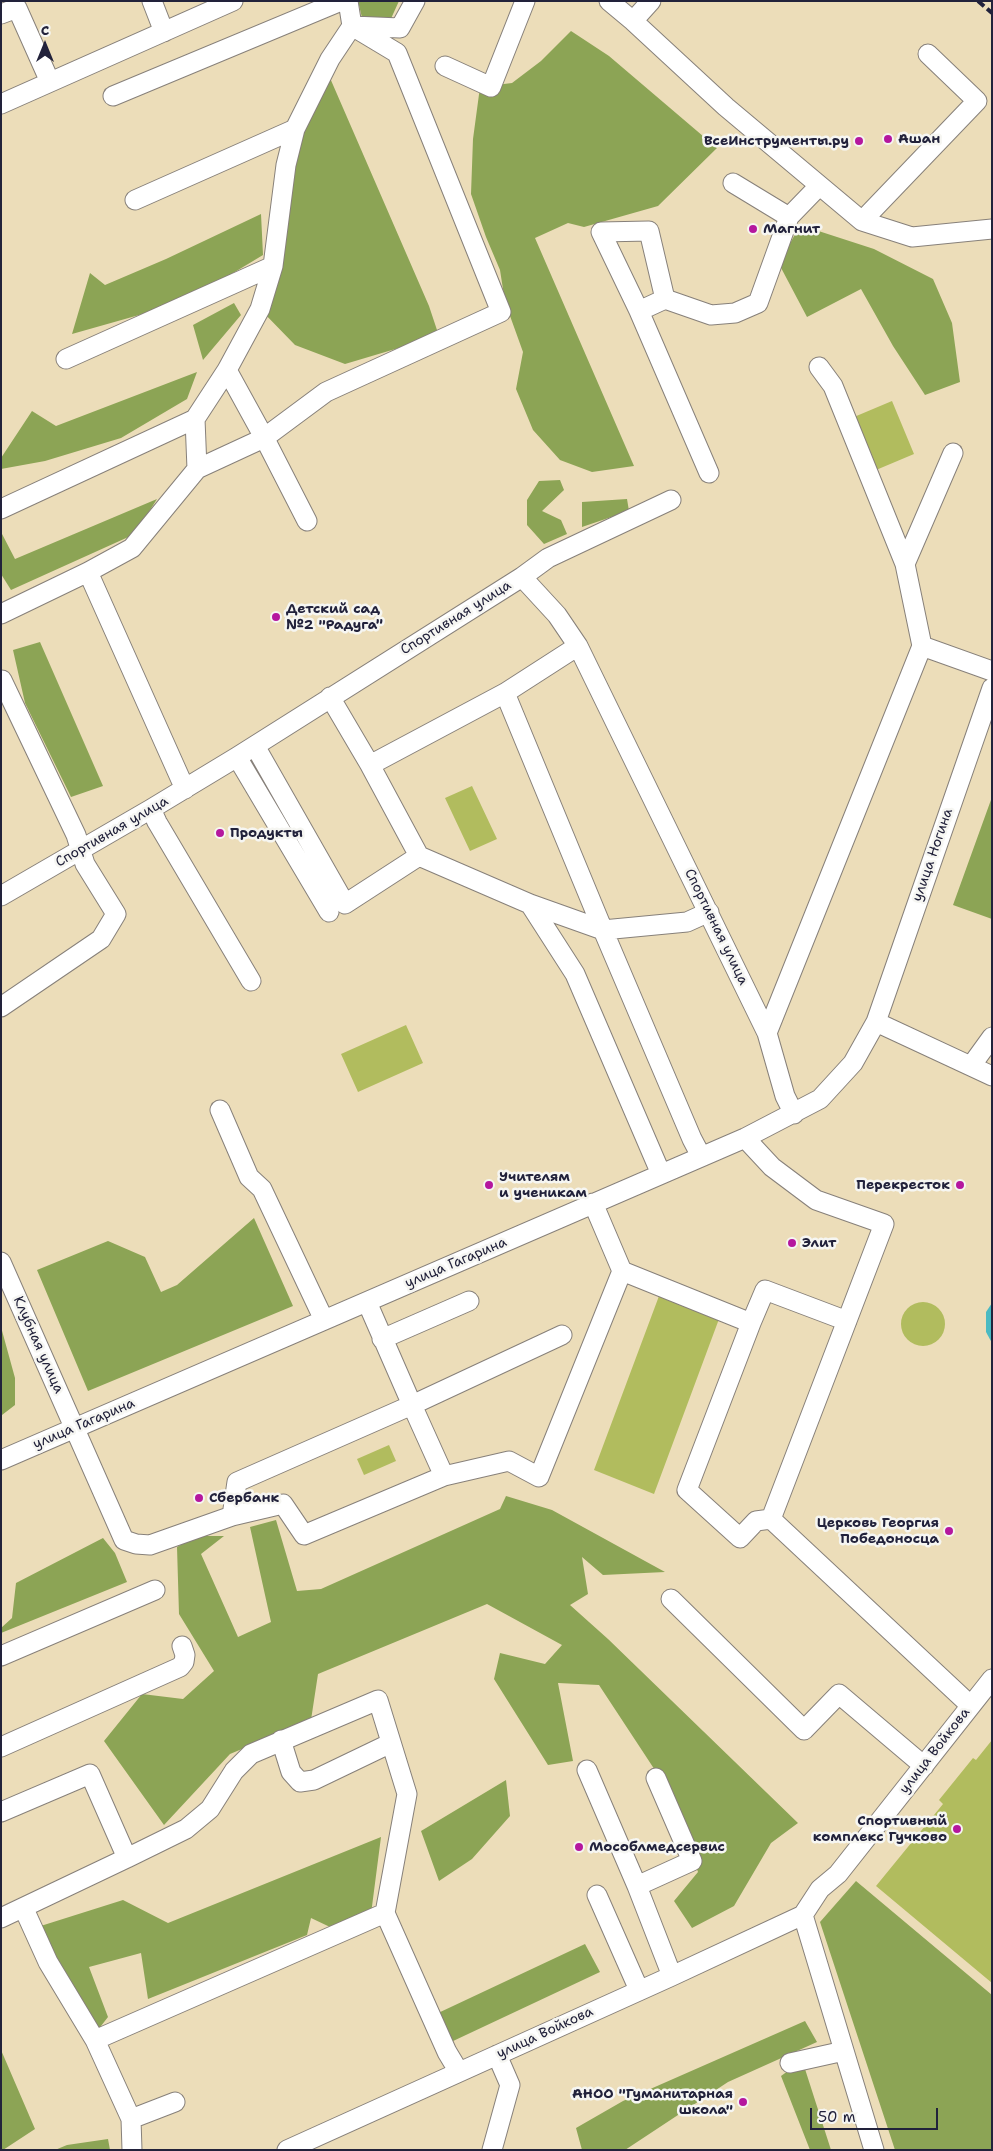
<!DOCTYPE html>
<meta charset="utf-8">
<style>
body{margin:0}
#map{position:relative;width:993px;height:2151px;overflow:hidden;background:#ecddb9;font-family:"Shantell Sans",sans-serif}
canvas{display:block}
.frame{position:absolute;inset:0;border:2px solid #22223b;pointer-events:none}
.north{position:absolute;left:20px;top:20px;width:50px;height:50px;-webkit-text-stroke:4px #f6f6f2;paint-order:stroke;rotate:0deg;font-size:14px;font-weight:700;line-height:20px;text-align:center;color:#22223b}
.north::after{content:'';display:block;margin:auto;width:18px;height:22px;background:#22223b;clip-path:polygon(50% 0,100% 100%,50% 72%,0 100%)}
.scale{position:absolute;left:810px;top:2108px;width:128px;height:22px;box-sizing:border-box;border:2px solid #22223b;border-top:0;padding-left:6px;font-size:15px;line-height:18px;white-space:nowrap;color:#22223b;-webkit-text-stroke:4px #f6f6f2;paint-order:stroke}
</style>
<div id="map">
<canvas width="993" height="2151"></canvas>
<div class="frame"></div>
<div class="north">С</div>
<div class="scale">50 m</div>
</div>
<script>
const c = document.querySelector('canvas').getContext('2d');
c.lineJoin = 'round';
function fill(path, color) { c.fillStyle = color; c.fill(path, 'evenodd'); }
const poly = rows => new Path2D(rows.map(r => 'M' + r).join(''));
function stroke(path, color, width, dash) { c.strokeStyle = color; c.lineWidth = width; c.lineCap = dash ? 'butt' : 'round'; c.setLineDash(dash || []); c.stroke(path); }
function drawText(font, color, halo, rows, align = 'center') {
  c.font = font + ' "Shantell Sans",sans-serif'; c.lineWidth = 5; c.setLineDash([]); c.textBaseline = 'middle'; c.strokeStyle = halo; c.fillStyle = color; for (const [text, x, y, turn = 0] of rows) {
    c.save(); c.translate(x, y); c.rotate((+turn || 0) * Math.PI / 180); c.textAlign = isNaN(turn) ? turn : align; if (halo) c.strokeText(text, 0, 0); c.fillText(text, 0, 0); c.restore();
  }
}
const green = poly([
 [892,401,914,454,876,470,854,417],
 [472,786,497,839,470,851,445,798],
 [406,1025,423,1063,358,1092,341,1054],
 [659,1296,719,1319,654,1494,594,1470],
 '901 1324a22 22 0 1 1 44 0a22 22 0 1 1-44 0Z',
 [389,1445,396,1461,364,1475,357,1459],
 [992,1740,992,1983,876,1886,943,1804,939,1800,973,1758,976,1760]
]);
const forest = poly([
 [358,1,399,1,389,23,363,22],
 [571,31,609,56,717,148,658,206,584,227,568,223,535,238,634,466,592,472,560,460,533,430,516,389,523,352,505,302,500,270,486,237,471,194,473,139,480,87,512,83,541,61],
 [330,78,429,306,439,336,345,364,295,345,260,309,286,165],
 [261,214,263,255,185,302,72,334,90,273,105,285,166,259],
 [800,225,874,249,933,279,952,323,960,382,925,395,893,346,861,289,807,317,779,264],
 [234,303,241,315,203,360,193,325],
 [197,372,187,399,121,438,45,461,1,469,1,458,32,411,56,426],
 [560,480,564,490,542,511,561,520,567,534,544,544,527,525,527,500,539,481],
 [157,499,135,534,11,590,1,574,1,532,15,559],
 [627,499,629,511,582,527,582,502],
 [40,642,103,786,71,797,25,703,13,650],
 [992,797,992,919,953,905],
 [254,1218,293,1306,88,1391,37,1270,108,1241,145,1257,161,1292,177,1285],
 [1,1327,15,1378,15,1405,2,1415,1,1421],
 [506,1496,552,1510,665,1572,603,1575,582,1557,588,1594,570,1605,608,1639,798,1823,771,1843,734,1906,692,1928,674,1901,698,1872,670,1793,599,1685,558,1683,573,1761,548,1765,494,1679,500,1653,545,1664,562,1645,487,1604,318,1674,311,1720,230,1754,164,1825,104,1741,142,1694,183,1699,214,1671,179,1614,177,1547,197,1536,224,1536,201,1554,238,1637,271,1622,250,1527,276,1520,297,1591,321,1589,500,1509],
 [103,1538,115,1553,127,1582,1,1633,1,1628,12,1618,16,1583],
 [506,1780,510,1816,472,1859,439,1881,421,1831],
 [381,1837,371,1914,330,1927,311,1918,307,1935,148,1999,141,1953,89,1967,108,2017,94,2035,28,1930,123,1900,168,1923],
 [856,1881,992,1995,992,2150,895,2150,820,1922],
 [585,1944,600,1972,451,2042,436,2014],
 [805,2021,817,2042,728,2082,625,2150,582,2150,576,2128,623,2101],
 [1,2050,35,2129,3,2150,1,2150],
 [792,2068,805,2069,831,2150,810,2150,781,2076],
 [108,2139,110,2150,55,2150,67,2145]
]);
const water = poly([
 [992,1303,992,1343,986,1332,986,1312]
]);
const minor = poly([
 [152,1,164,32],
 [609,1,633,21,726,107,862,221,912,237,992,229],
 [1,14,17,8,50,82],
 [633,21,651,1],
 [445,66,491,87,525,1],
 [113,96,341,1],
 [1,104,233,1],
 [733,183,789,217],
 [135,200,295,129],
 [862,221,977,101,928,54],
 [665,299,649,231,601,232,639,311,709,473],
 [639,311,665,299,711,315,735,313,758,303,789,217,819,186],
 [66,359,273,266,286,165,295,129,330,59,352,26,400,28,415,1],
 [819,367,833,386,905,564,922,646,992,671],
 [227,370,266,441,307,521],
 [197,469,264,438,326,392,501,312,397,53,352,26,348,1],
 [1,509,195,419,227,370,260,309,273,266],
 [905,564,953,453],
 [88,572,185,789],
 [522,577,548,558,671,500],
 [1,614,88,572,132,548,197,469,195,419],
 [505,693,603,930,692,1139,701,1156],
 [330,697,370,765,419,856,530,904,603,930,687,922,709,912],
 [255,746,345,904,419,856],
 [237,757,329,912],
 [370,765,505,693,578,646],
 [151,809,157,822,251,981],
 [1,896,151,809,237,757,522,577,557,615,578,646,767,1033,785,1096,794,1114],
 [530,904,575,974,661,1174],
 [1,1007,101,939,116,914,85,864,76,835,2,680],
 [876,1022,992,1076],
 [767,1033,922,646],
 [971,1066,992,1037],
 [220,1110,249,1177,262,1189,324,1320],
 [745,1138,772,1167,816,1200,884,1224,771,1519,970,1705],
 [1,1262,124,1540,136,1544,150,1545,232,1516,237,1482,412,1405,367,1302],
 [622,1271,751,1323,765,1290,847,1321],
 [751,1323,687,1490,740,1538,756,1521,771,1519],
 [382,1339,469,1301],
 [1,1460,745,1138,820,1099,853,1063,876,1022,992,688],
 [444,1476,509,1461,539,1477,622,1271,593,1203],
 [232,1516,283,1504,304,1535,444,1476,412,1405,562,1335],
 [671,1599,804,1730,839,1694,924,1766],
 [1,1656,155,1590],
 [281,1740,291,1772,300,1782,314,1780,391,1743],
 [1,1747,180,1667,184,1662,185,1655,182,1646],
 [587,1770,637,1886,672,1976],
 [1,1812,90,1774,127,1858,1,1918],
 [637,1886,692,1861,656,1778],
 [597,1895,639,1990],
 [24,1909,48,1962,95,2040,131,2119,132,2150],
 [385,1913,447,2052,459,2072],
 [803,1915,820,1889,838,1874,992,1679],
 [95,2040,385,1913,407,1794,378,1700,251,1754,234,1771,210,1809,186,1829,127,1858],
 [790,2063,844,2051],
 [131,2119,175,2102],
 [287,2150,672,1976,803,1915,874,2150],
 [492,2150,510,2085,497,2055]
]);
const rail = poly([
 [978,1,992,13]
]);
const markers = [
 [888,139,5,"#b5179e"],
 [859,141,5,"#b5179e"],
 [753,229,5,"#b5179e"],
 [276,617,5,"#b5179e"],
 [220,833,5,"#b5179e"],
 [489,1185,5,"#b5179e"],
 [960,1185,5,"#b5179e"],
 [792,1243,5,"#b5179e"],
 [199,1498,5,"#b5179e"],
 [949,1531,5,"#b5179e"],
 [957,1829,5,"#b5179e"],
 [579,1847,5,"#b5179e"],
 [743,2102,5,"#b5179e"]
];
const poiNames = [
 ["Ашан",898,139],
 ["ВсеИнструменты.ру",849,141,"right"],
 ["Магнит",763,229],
 ["Детский сад",286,609],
 ["№2 \"Радуга\"",286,625],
 ["Продукты",230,833],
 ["Учителям",499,1177],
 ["и ученикам",499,1193],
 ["Перекресток",950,1185,"right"],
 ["Элит",802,1243],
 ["Сбербанк",209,1498],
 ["Церковь Георгия",939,1523,"right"],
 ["Победоносца",939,1539,"right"],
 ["Спортивный",947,1821,"right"],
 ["комплекс Гучково",947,1837,"right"],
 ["Мособлмедсервис",589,1847],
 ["АНОО \"Гуманитарная",733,2094,"right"],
 ["школа\"",733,2110,"right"]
];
const streetNames = [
 ["Спортивная улица",456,618,-32],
 ["Спортивная улица",112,832,-30],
 ["улица Ногина",933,855,-71],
 ["Спортивная улица",716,927,64],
 ["улица Гагарина",456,1263,-23],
 ["Клубная улица",38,1345,66],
 ["улица Гагарина",84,1424,-23],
 ["улица Войкова",935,1751,-52],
 ["улица Войкова",545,2033,-25]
];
fill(green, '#b1bc5e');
fill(forest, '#8ca455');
fill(water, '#4bbac2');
stroke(minor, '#87807a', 21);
stroke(minor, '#fff', 19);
stroke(rail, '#22223b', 4, [8, 4]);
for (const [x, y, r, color] of markers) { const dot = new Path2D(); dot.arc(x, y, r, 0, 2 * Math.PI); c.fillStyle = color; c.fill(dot); stroke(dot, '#f6f6f2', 2); }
drawText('bold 14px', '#22223b', '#f6f6f2', poiNames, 'left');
drawText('14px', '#22223b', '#f6f6f2', streetNames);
</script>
